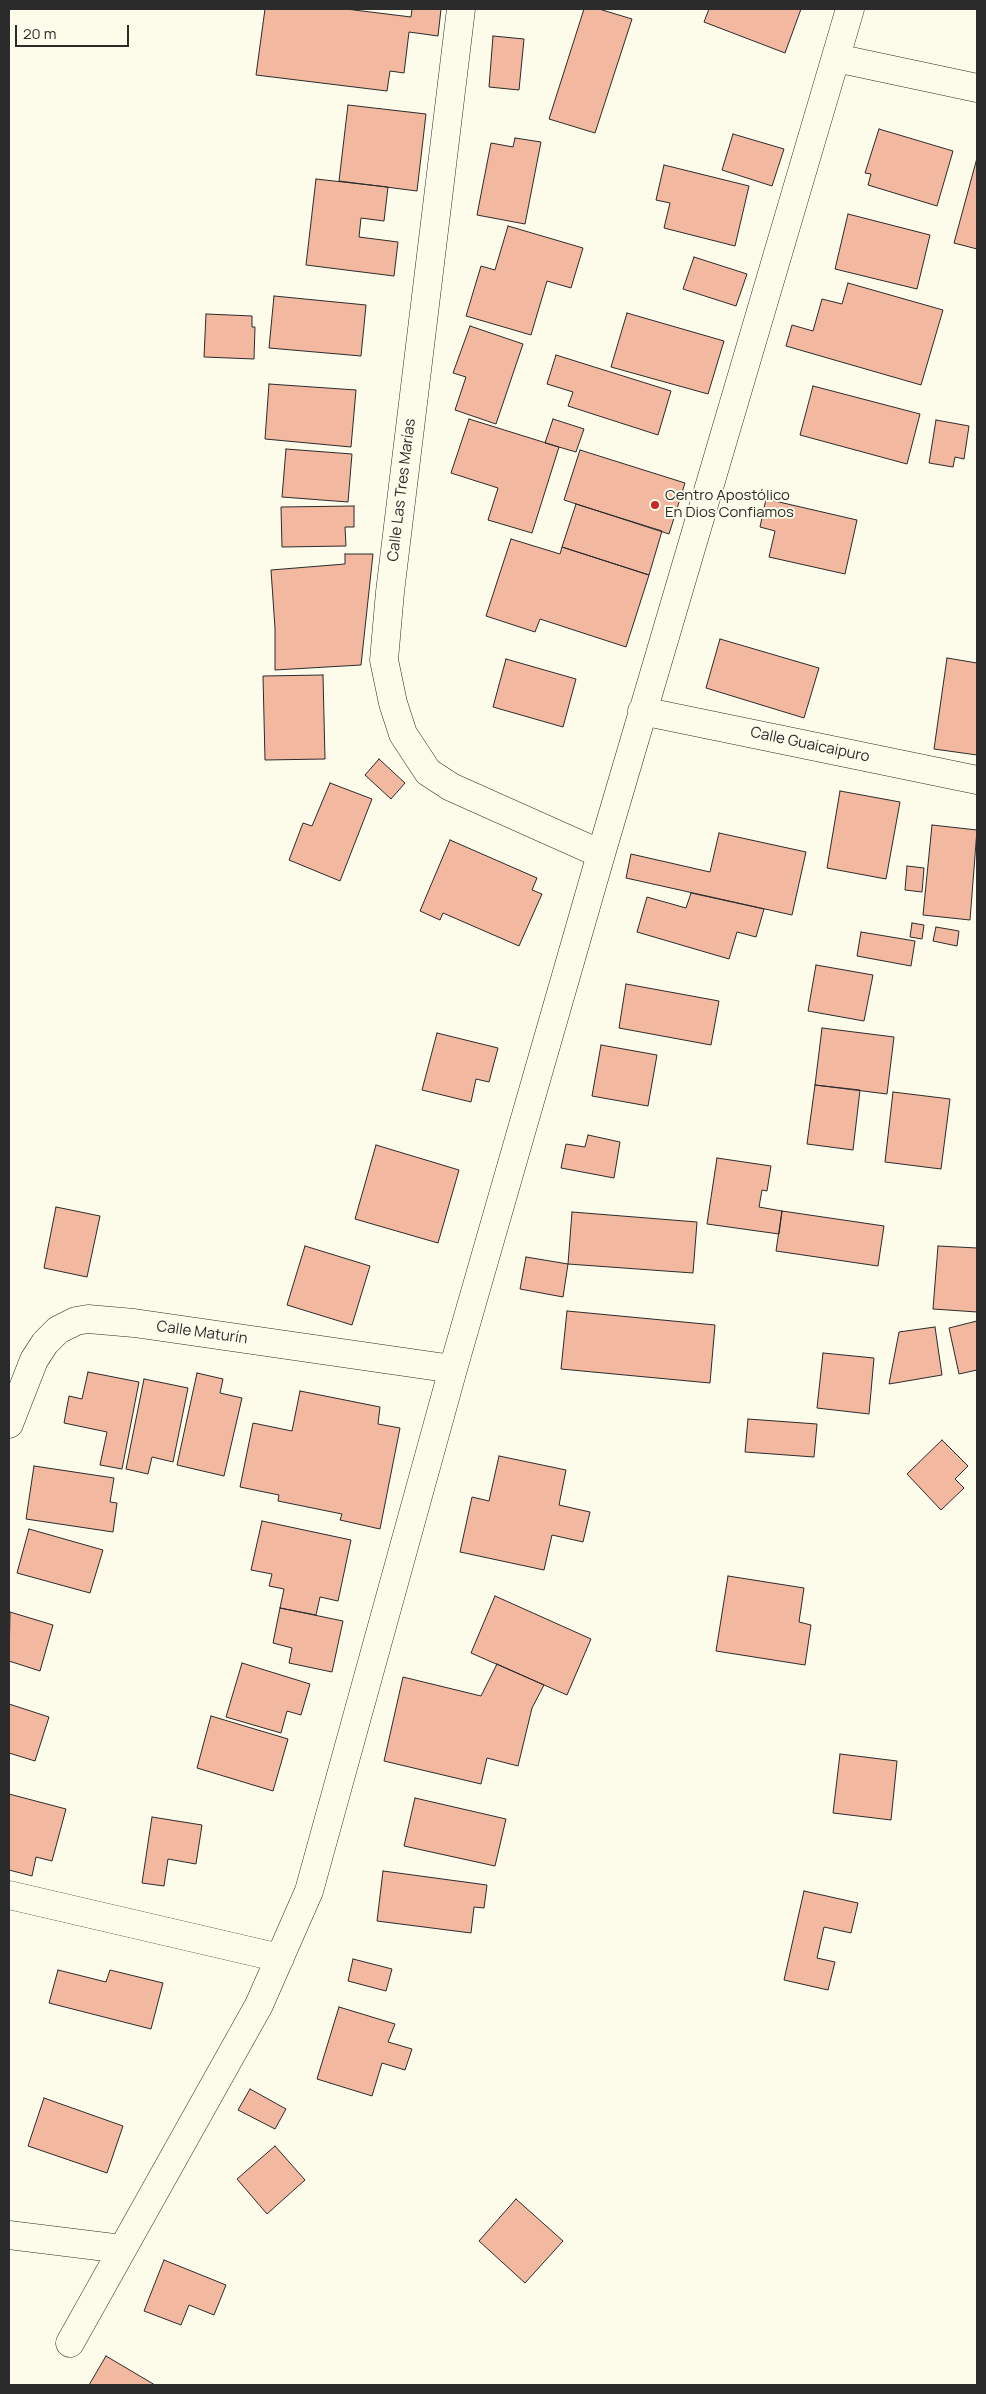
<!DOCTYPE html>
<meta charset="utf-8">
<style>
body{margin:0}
#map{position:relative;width:986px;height:2394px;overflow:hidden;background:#fdfbea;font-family:Manrope,sans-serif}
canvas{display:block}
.frame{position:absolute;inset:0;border:10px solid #2b2b2b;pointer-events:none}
.scale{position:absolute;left:15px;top:25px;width:114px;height:22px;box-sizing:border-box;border:2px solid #2b2b2b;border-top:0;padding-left:6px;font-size:15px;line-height:18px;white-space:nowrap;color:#2b2b2b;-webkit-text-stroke:4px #fdfbea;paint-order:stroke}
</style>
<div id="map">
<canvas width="986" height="2394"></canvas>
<div class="frame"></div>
<div class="scale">20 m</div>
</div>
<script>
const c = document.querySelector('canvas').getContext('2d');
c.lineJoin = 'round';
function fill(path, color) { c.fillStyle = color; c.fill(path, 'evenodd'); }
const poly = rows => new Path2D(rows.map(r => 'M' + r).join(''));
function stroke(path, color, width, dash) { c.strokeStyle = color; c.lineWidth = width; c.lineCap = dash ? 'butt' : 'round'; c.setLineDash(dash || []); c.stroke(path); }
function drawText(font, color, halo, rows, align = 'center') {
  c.font = font + ' Manrope,sans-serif'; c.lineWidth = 4; c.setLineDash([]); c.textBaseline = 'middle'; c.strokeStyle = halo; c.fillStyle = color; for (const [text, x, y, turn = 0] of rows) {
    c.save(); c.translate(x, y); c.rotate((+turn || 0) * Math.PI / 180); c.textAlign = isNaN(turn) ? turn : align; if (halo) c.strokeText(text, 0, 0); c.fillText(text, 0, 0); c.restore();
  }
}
const building = poly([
 [265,9,346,9,411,17,412,9,441,9,438,36,409,32,404,73,390,71,387,91,256,75,265,9],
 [584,9,599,9,632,19,595,133,549,119,584,9],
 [709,9,801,9,785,53,704,22,709,9],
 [493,36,524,39,519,90,489,87,493,36],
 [348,105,426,114,417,191,339,181,348,105],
 [879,129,953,151,937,206,868,185,871,174,865,173,879,129],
 [733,134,784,149,772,186,722,170,733,134],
 [515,138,541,142,525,224,477,215,491,143,513,147,515,138],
 [977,158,977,249,954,243,977,158],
 [664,165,749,186,735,246,664,228,670,203,656,200,664,165],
 [316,179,388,187,384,221,361,218,359,237,398,242,394,276,306,265,316,179],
 [848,214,930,235,917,289,835,269,848,214],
 [508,226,583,248,571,288,547,281,531,335,466,316,481,266,495,270,508,226],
 [694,257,747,274,736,306,683,289,694,257],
 [848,283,943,310,921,385,786,346,792,325,813,331,822,299,842,304,848,283],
 [274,296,366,305,361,356,269,348,274,296],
 [627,313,724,341,708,394,611,367,627,313],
 [206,314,252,316,252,327,255,327,254,359,204,357,206,314],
 [470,326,523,344,496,424,455,410,466,377,453,373,470,326],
 [556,355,671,391,658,435,568,406,573,392,547,384,556,355],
 [269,384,356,390,351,447,265,439,269,384],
 [813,386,920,414,907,464,800,435,813,386],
 [469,419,559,447,532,533,488,520,498,488,451,473,469,419],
 [553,419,584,429,576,452,545,443,553,419],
 [936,420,969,426,964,459,955,457,953,467,929,463,936,420],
 [286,449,352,454,348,502,282,497,286,449],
 [580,450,685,483,669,534,564,500,580,450],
 [766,499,857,520,845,574,769,557,775,531,760,527,766,499],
 [576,504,662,531,649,575,562,547,576,504],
 [354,506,354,527,345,527,346,546,282,547,281,507,354,506],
 [511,539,560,554,562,547,649,575,626,647,540,619,535,632,486,616,511,539],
 [345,554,373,554,361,665,275,670,275,628,271,570,345,564,345,554],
 [720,639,819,668,804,718,706,688,720,639],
 [947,658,977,663,977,755,934,749,947,658],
 [506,659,576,679,563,727,493,707,506,659],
 [323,675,325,759,265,760,263,676,323,675],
 [379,759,405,783,391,799,365,775,379,759],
 [330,783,372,799,340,881,289,860,303,823,312,826,330,783],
 [840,791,900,802,886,879,827,868,840,791],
 [932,825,977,830,970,920,923,915,932,825],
 [719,833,806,852,792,915,626,878,631,854,710,872,719,833],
 [450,840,537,878,532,890,542,894,519,946,443,913,440,920,420,911,450,840],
 [907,866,924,868,922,892,905,890,907,866],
 [691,893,764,909,756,937,737,932,729,959,637,932,647,897,686,908,691,893],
 [912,923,924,925,922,939,910,937,912,923],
 [936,927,959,931,957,946,933,941,936,927],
 [861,932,915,941,911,966,857,956,861,932],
 [816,965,873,975,864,1021,808,1011,816,965],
 [626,984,719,1001,711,1045,619,1028,626,984],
 [822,1028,894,1037,887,1094,815,1085,822,1028],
 [437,1033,498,1048,489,1082,476,1079,471,1102,422,1090,437,1033],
 [601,1045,657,1055,648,1106,592,1096,601,1045],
 [815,1085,860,1090,853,1150,807,1144,815,1085],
 [893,1092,950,1099,941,1169,885,1162,893,1092],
 [588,1135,620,1142,614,1178,561,1168,566,1144,585,1147,588,1135],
 [376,1145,459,1170,438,1243,355,1219,376,1145],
 [717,1158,771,1166,767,1191,762,1190,759,1207,782,1211,779,1234,707,1224,717,1158],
 [56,1207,100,1216,87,1277,44,1268,56,1207],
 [782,1211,884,1226,878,1266,776,1251,782,1211],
 [572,1212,697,1222,693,1273,568,1264,572,1212],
 [305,1246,370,1266,352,1325,287,1305,305,1246],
 [938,1246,977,1248,977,1312,933,1309,938,1246],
 [526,1257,568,1264,563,1297,520,1289,526,1257],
 [567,1311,715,1325,710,1383,561,1369,567,1311],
 [977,1321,977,1370,959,1374,949,1328,977,1321],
 [935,1327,942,1375,889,1384,899,1332,935,1327],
 [823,1353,874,1358,869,1414,817,1408,823,1353],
 [88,1372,139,1382,122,1469,100,1465,107,1432,64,1423,69,1396,82,1399,88,1372],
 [197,1373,223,1379,220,1393,242,1398,224,1476,177,1465,197,1373],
 [144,1379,188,1388,173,1462,152,1457,148,1474,126,1469,144,1379],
 [300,1391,380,1407,378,1424,400,1428,380,1529,340,1520,342,1514,278,1501,279,1495,240,1487,253,1423,292,1431,300,1391],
 [748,1419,817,1424,814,1457,745,1452,748,1419],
 [942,1440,968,1466,955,1479,964,1488,941,1510,907,1474,942,1440],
 [499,1456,566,1470,559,1505,590,1512,583,1542,552,1535,544,1570,460,1552,472,1497,489,1501,499,1456],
 [34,1466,114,1478,110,1502,117,1503,113,1532,26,1519,34,1466],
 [262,1521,351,1540,338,1601,320,1597,316,1615,280,1608,284,1589,269,1586,272,1574,251,1570,262,1521],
 [29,1529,103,1550,90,1593,17,1573,29,1529],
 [728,1576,804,1588,799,1622,811,1625,805,1665,716,1651,728,1576],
 [495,1596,591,1639,567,1695,471,1653,495,1596],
 [280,1608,343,1621,332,1672,289,1663,292,1648,273,1643,280,1608],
 [10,1612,53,1625,40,1671,9,1661,10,1612],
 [242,1663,310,1684,301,1715,287,1711,281,1733,226,1717,242,1663],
 [497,1664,544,1685,532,1708,518,1766,487,1758,481,1784,384,1761,403,1677,481,1696,497,1664],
 [9,1704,49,1717,35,1761,9,1753,9,1704],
 [211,1716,288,1739,273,1791,197,1768,211,1716],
 [840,1754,897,1761,891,1820,833,1813,840,1754],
 [9,1794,66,1809,52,1861,36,1857,32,1876,9,1870,9,1794],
 [415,1798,506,1819,495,1866,404,1846,415,1798],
 [152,1817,202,1825,196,1864,168,1859,164,1886,142,1883,152,1817],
 [383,1871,487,1885,484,1908,474,1907,471,1933,377,1921,383,1871],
 [804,1891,858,1903,851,1933,824,1927,817,1958,835,1962,828,1990,784,1980,804,1891],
 [353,1959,392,1969,386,1991,348,1981,353,1959],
 [58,1970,106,1982,110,1970,163,1983,151,2029,49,2003,58,1970],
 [339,2007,395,2024,388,2042,412,2049,405,2070,382,2063,372,2096,317,2079,339,2007],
 [250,2089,286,2109,275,2129,238,2110,250,2089],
 [44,2098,123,2126,107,2173,28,2146,44,2098],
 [275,2146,305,2180,267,2214,237,2179,275,2146],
 [516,2199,563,2241,525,2283,479,2241,516,2199],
 [164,2260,226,2285,214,2315,189,2305,181,2325,144,2311,164,2260],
 [106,2356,155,2385,89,2385,106,2356]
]);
const minor = poly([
 [461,9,390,592,384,660,393,703,403,734,428,772,451,787,601,854],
 [836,58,977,88],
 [642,711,977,780],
 [9,1424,34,1360,45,1343,58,1330,76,1321,88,1319,134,1323,453,1369],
 [9,1895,280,1958],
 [9,2235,122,2249],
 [70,2343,259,2005,309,1891,453,1369,601,854,850,9]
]);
const markers = [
 [655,505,5,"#c62828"]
];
const streetNames = [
 ["Calle Las Tres Marías",402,490,-83],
 ["Calle Guaicaipuro",810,745,12],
 ["Calle Maturín",202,1333,8]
];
const poiNames = [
 ["Centro Apostólico",665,496],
 ["En Dios Confiamos",665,513]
];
fill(building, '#f2b8a0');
stroke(building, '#2b2b2b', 1);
stroke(minor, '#2b2b2b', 29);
stroke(minor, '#fdfbea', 28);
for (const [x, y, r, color] of markers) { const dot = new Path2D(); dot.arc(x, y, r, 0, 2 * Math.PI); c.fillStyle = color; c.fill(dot); stroke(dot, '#fdfbea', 2); }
drawText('15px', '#2b2b2b', '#fdfbea', streetNames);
drawText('15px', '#2b2b2b', '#fdfbea', poiNames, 'left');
</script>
